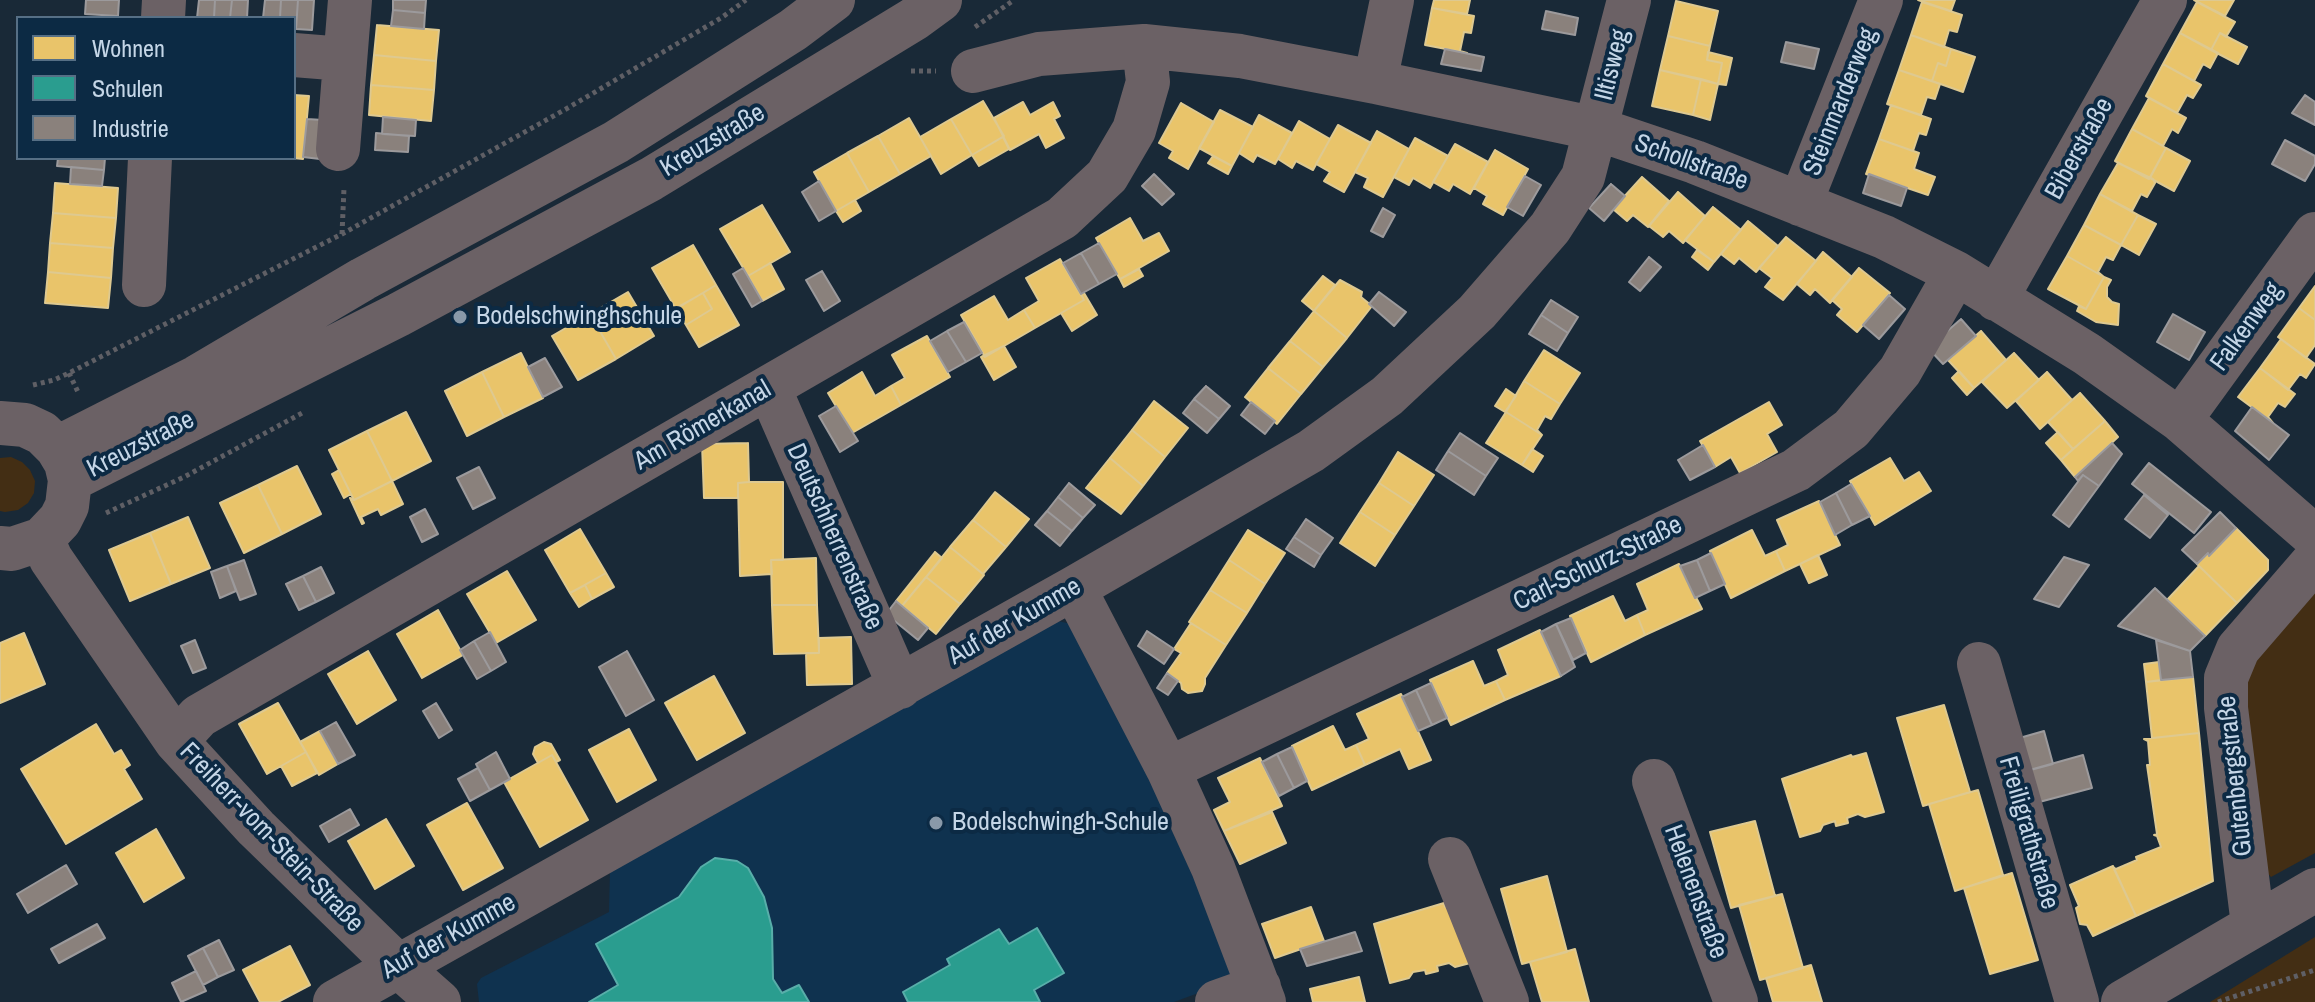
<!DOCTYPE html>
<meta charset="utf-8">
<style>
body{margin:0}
#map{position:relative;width:2315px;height:1002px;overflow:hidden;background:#192937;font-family:"Archivo Narrow",sans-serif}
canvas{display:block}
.legend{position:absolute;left:16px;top:16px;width:280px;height:144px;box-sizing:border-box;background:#0c2a44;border:2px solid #566f85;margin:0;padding:10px 14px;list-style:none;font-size:24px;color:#c5d6e7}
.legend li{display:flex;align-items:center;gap:16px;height:40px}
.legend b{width:40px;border:2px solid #566f85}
</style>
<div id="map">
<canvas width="2315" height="1002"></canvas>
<ul class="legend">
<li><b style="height:22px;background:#e9c46a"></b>Wohnen</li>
<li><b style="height:22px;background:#2a9d8f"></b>Schulen</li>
<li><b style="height:22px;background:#8a817c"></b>Industrie</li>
</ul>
</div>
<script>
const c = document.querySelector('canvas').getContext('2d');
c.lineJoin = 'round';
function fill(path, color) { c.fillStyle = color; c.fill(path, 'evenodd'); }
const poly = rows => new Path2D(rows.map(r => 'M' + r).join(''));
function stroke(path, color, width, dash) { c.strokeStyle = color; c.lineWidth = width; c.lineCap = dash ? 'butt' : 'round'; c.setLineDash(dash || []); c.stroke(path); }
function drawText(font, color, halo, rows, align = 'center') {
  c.font = font + ' "Archivo Narrow",sans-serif'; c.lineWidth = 8; c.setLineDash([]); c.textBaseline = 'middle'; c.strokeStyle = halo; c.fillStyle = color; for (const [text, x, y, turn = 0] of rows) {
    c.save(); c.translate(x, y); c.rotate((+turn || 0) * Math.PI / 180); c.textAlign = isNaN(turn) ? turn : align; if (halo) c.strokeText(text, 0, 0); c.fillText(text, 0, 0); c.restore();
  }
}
const built = poly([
 [1058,621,1080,626,1239,978,1174,1002,479,1002,477,984,481,978,609,912,610,870]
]);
const green = poly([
 [11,457,22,462,30,470,35,481,34,493,28,503,18,510,5,512,0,511,0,458],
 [2315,593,2315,853,2271,877,2260,865,2245,711,2248,676,2262,643],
 [2315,937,2315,1002,2210,1002]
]);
const homes = poly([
 [1434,0,1470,0,1467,14,1432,8,1434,0],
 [1918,0,1955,0,1951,11,1918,0],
 [2194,0,2234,0,2225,16,2194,0],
 [1676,1,1718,11,1710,46,1668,36,1676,1],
 [1922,2,1962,15,1957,32,1949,30,1944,47,1911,35,1922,2],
 [2197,2,2235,22,2226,37,2220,33,2211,50,2180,33,2197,2],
 [1432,8,1474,16,1471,33,1464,32,1460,51,1467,53,1425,45,1432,8],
 [377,25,439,30,436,61,374,55,377,25],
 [2180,33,2218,53,2210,68,2203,64,2194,81,2163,64,2180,33],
 [2220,33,2247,47,2238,64,2211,50,2220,33],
 [1911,35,1951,49,1946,66,1938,63,1932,81,1899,70,1911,35],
 [1668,36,1710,46,1707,60,1722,63,1718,84,1660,70,1668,36],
 [1951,49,1975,57,1963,92,1932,81,1938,63,1946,66,1951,49],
 [1708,52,1732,58,1726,85,1718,84,1722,63,1707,60,1708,52],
 [374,55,436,61,434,90,371,85,374,55],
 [2163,64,2201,85,2193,98,2187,95,2177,113,2146,96,2163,64],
 [1660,70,1701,79,1693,115,1652,106,1660,70],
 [1899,70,1940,84,1935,99,1927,97,1921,115,1887,104,1899,70],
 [1701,79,1718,84,1710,120,1693,115,1701,79],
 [371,85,434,90,431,121,369,115,371,85],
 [294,95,309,96,303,159,293,158,294,95],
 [2149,98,2186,118,2178,133,2172,129,2163,146,2132,129,2149,98],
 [983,101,1004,136,972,155,951,119,983,101],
 [1023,102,1030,115,1053,102,1060,116,1054,119,1064,138,1046,148,1039,134,1010,150,994,118,1023,102],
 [1181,103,1214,122,1188,169,1169,158,1173,151,1159,143,1181,103],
 [1891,105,1931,119,1926,135,1919,133,1913,151,1879,139,1891,105],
 [1220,110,1253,127,1232,166,1199,148,1220,110],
 [1259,115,1292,133,1275,164,1257,155,1253,162,1239,153,1259,115],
 [909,118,931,156,900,174,878,136,909,118],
 [951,119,972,155,941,174,920,137,951,119],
 [1299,121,1330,139,1313,170,1296,161,1292,168,1278,159,1299,121],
 [1338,125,1371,143,1344,192,1324,181,1330,172,1316,164,1338,125],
 [2132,129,2166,148,2149,179,2115,161,2132,129],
 [1377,131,1409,149,1383,197,1364,187,1368,178,1355,172,1377,131],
 [878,136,900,174,869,192,847,153,878,136],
 [1003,137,1009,149,979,166,972,155,1003,137],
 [1415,138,1448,156,1430,188,1413,178,1409,185,1394,177,1415,138],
 [1879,139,1919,153,1914,169,1935,177,1928,195,1866,174,1879,139],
 [1455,144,1488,162,1470,194,1453,184,1449,191,1433,182,1455,144],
 [2166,148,2190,161,2174,191,2150,178,2166,148],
 [1495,150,1528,169,1503,215,1483,204,1487,196,1474,188,1495,150],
 [847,153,869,192,836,211,814,172,847,153],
 [1213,156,1232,166,1228,174,1208,163,1213,156],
 [2118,163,2153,179,2155,183,2147,197,2141,194,2132,211,2100,194,2118,163],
 [1642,177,1669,201,1648,227,1633,215,1627,221,1613,209,1642,177],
 [55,183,118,188,116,218,53,213,55,183],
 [1678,192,1705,216,1683,243,1669,231,1663,237,1649,226,1678,192],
 [2100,194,2138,215,2121,245,2084,225,2100,194],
 [855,200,861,211,843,222,836,211,855,200],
 [762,205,790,252,748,276,720,229,762,205],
 [1713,207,1741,230,1714,262,1685,240,1713,207],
 [53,213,116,218,113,248,50,243,53,213],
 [2138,215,2156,224,2139,255,2121,245,2138,215],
 [1130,218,1143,241,1159,233,1169,251,1120,279,1096,238,1130,218],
 [1748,221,1778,246,1756,272,1739,258,1734,264,1721,254,1748,221],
 [2084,225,2121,245,2113,260,2106,257,2098,272,2104,277,2067,256,2084,225],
 [1786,237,1816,261,1783,300,1765,287,1772,278,1759,268,1786,237],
 [50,243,113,248,111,278,48,272,50,243],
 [693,245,716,285,676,309,652,268,693,245],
 [1697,250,1714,262,1708,270,1692,257,1697,250],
 [1823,252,1852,277,1830,303,1815,289,1810,295,1797,284,1823,252],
 [2067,256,2104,277,2086,309,2048,289,2067,256],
 [1060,259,1084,300,1035,328,1024,310,1039,301,1026,278,1060,259],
 [770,263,784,289,762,301,748,276,770,263],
 [1859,268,1890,293,1857,332,1837,315,1842,309,1832,300,1859,268],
 [1139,269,1143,276,1124,287,1120,279,1139,269],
 [48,272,111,278,108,308,45,303,48,272],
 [1323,276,1335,285,1314,311,1302,301,1323,276],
 [2104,277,2111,280,2107,287,2107,297,2112,302,2119,304,2118,325,2096,322,2077,311,2079,306,2086,309,2104,277],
 [1340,280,1362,292,1361,297,1372,306,1347,338,1314,311,1340,280],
 [716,285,739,325,699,347,686,325,712,309,703,293,716,285],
 [2315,286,2315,320,2299,308,2315,286],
 [628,292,654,336,616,359,590,314,628,292],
 [703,293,712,309,686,325,676,308,703,293],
 [1084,293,1097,315,1072,331,1061,313,1084,300,1081,294,1084,293],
 [994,296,1008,320,1024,310,1035,328,985,357,961,315,994,296],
 [2299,308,2315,320,2315,345,2306,358,2278,337,2299,308],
 [1314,311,1347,338,1323,367,1290,341,1314,311],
 [590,314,616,359,578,380,552,336,590,314],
 [1981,331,2006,360,1974,388,1948,360,1981,331],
 [927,336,950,377,901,405,891,386,905,378,892,355,927,336],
 [2281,339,2315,364,2306,378,2300,374,2288,390,2260,368,2281,339],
 [1290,341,1323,367,1301,394,1268,368,1290,341],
 [1004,346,1016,367,994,380,981,357,1004,346],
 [1544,350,1580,373,1560,404,1524,381,1544,350],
 [521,353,543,398,504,417,482,372,521,353],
 [2014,353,2039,380,2007,408,1982,382,2014,353],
 [1268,368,1301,394,1277,424,1245,397,1268,368],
 [2260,368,2295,394,2285,407,2278,403,2268,417,2273,423,2238,397,2260,368],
 [1959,371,1974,388,1967,395,1952,378,1959,371],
 [482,372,504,417,467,436,445,391,482,372],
 [862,372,875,396,891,386,901,405,852,433,828,393,862,372],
 [2047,372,2072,400,2040,429,2016,401,2047,372],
 [1524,381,1560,404,1551,419,1545,416,1537,430,1542,435,1506,412,1524,381],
 [1506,389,1516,396,1505,412,1495,406,1506,389],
 [2080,393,2105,421,2073,449,2048,422,2080,393],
 [1154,401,1188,428,1165,457,1132,430,1154,401],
 [1769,402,1782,425,1767,434,1777,452,1740,473,1731,457,1715,467,1700,441,1769,402],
 [406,412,431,461,392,481,367,431,406,412],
 [1506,412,1542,435,1522,465,1486,443,1506,412],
 [2105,421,2118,437,2075,477,2061,460,2105,421],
 [1132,430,1165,457,1143,486,1110,458,1132,430],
 [367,431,392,481,354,500,329,450,367,431],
 [2058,432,2073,449,2061,460,2046,443,2058,432],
 [748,443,749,482,738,483,738,498,704,498,702,444,748,443],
 [1532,449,1543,456,1533,472,1522,465,1532,449],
 [1398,452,1434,475,1414,506,1379,483,1398,452],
 [1110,458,1143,486,1121,514,1086,488,1110,458],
 [1890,458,1904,481,1919,472,1931,491,1875,525,1850,481,1890,458],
 [297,466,321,514,282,534,258,485,297,466],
 [339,470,351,494,344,498,332,474,339,470],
 [392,481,403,504,381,515,378,509,361,517,364,523,362,524,350,498,354,500,392,481],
 [749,482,783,482,783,560,771,560,772,574,740,576,738,483,749,482],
 [1379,483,1414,506,1395,535,1360,512,1379,483],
 [258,485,282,534,244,553,220,503,258,485],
 [995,492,1029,519,1006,547,973,520,995,492],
 [1819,501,1840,545,1785,571,1776,551,1788,545,1777,520,1819,501],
 [1360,512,1395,535,1375,566,1340,543,1360,512],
 [188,517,210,568,171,584,150,533,188,517],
 [973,520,1006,547,983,574,950,547,973,520],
 [2236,528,2268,560,2268,570,2237,603,2197,564,2208,553,2209,556,2236,528],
 [580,529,606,573,570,593,545,550,580,529],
 [1248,530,1285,553,1265,584,1229,560,1248,530],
 [1752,530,1765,556,1776,551,1785,571,1731,598,1710,551,1752,530],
 [150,533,171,584,130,601,109,550,150,533],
 [950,547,984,575,960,604,926,577,950,547],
 [935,552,942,558,902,606,896,601,935,552],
 [1818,555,1827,575,1809,583,1800,564,1818,555],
 [816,558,817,605,772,605,771,560,816,558],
 [1229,560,1265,584,1247,613,1210,590,1229,560],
 [1679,564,1702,609,1645,635,1637,615,1648,610,1637,584,1679,564],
 [2199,566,2237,603,2205,636,2167,600,2199,566],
 [507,571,536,620,496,643,467,594,507,571],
 [606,573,614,587,592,599,585,585,606,573],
 [926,577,960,604,936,634,902,606,926,577],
 [585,585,592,599,579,607,570,593,585,585],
 [1210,590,1247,613,1226,645,1189,622,1210,590],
 [1613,596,1625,621,1637,615,1645,635,1591,662,1570,616,1613,596],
 [772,605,817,605,819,653,774,654,772,605],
 [438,610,463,655,422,678,397,634,438,610],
 [1191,623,1226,645,1205,678,1205,684,1202,691,1188,693,1182,689,1181,683,1167,673,1181,653,1174,649,1191,623],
 [1540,630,1561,676,1505,700,1496,681,1508,675,1498,650,1540,630],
 [24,633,45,684,0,703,0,643,24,633],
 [851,637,852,684,807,685,806,653,819,653,819,638,851,637],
 [368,651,396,700,357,724,328,674,368,651],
 [1473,661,1484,686,1496,681,1505,700,1451,725,1430,680,1473,661],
 [2159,662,2161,680,2146,682,2144,664,2159,662],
 [714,676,745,733,697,760,665,703,714,676],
 [2193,677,2199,733,2152,738,2146,682,2193,677],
 [1401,694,1431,760,1409,769,1400,749,1365,765,1356,745,1369,739,1357,714,1401,694],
 [278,703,306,752,267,774,239,724,278,703],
 [1944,705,1970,792,1923,806,1897,718,1944,705],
 [96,724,114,754,121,750,130,765,124,769,142,799,66,844,21,769,96,724],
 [1333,726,1345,750,1356,745,1365,765,1312,790,1292,746,1333,726],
 [629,729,656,780,617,802,589,750,629,729],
 [320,731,338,764,319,775,300,742,320,731],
 [2199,733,2213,881,2136,916,2113,867,2116,869,2137,860,2136,857,2161,847,2157,836,2154,835,2157,834,2147,765,2150,765,2148,741,2144,739,2199,733],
 [544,742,551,744,560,760,556,762,552,755,538,763,533,754,535,747,544,742],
 [306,752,317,773,292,786,281,766,306,752],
 [1866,753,1884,812,1865,817,1858,814,1847,818,1848,823,1836,826,1835,821,1823,825,1820,831,1800,837,1782,779,1851,755,1852,757,1866,753],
 [552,755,588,820,540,847,504,782,552,755],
 [1260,758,1282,806,1224,831,1214,810,1230,802,1218,778,1260,758],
 [1978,790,2003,875,1955,891,1929,804,1978,790],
 [467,803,503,868,463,890,427,825,467,803],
 [1272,812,1286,843,1240,864,1224,831,1272,812],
 [386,819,414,866,375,889,348,841,386,819],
 [1755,821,1775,896,1731,908,1710,832,1755,821],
 [156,829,184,878,144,902,116,853,156,829],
 [2113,866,2136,916,2093,936,2087,925,2080,924,2076,908,2079,906,2070,885,2113,866],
 [2012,873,2038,960,1990,974,1964,888,2012,873],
 [1547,876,1567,952,1522,964,1501,889,1547,876],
 [1782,894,1803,968,1760,980,1739,905,1782,894],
 [1444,903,1445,907,1460,903,1474,962,1455,967,1449,963,1437,966,1438,971,1426,974,1425,970,1413,972,1409,978,1390,983,1374,924,1444,903],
 [1311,907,1324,941,1275,958,1262,924,1311,907],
 [290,946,310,985,278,1002,260,1002,243,970,290,946],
 [1575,949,1589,1002,1542,1002,1530,962,1575,949],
 [1811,965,1822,1002,1773,1002,1766,978,1811,965],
 [1359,977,1365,1002,1313,1002,1310,989,1359,977]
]);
const schools = poly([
 [715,858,737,861,748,868,764,897,772,928,773,979,782,993,799,985,809,1002,589,1002,618,985,596,944,679,897,701,867,715,858],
 [1037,928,1064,973,1034,990,1040,1002,908,1002,903,992,950,965,947,959,999,929,1009,944,1037,928]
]);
const industry = poly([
 [86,0,119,0,118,16,85,14,86,0],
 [199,0,215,0,214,18,197,18,199,0],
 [215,0,232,0,230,18,214,18,215,0],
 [232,0,248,0,247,18,230,18,232,0],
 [265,0,281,0,280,18,263,18,265,0],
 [281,0,298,0,296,29,294,18,280,18,281,0],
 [298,0,314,0,312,30,296,29,298,0],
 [393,0,426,0,425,13,393,10,393,0],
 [393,10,425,13,424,29,391,26,393,10],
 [1546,11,1578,18,1575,35,1542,29,1546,11],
 [1786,42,1819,49,1814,69,1781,62,1786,42],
 [1445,49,1484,57,1481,71,1441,64,1445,49],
 [2305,95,2315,102,2315,125,2292,113,2305,95],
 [383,117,416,120,415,136,382,134,383,117],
 [307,119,323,120,320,159,303,157,307,119],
 [376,133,409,136,408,152,375,150,376,133],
 [2285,140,2315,156,2315,164,2305,181,2272,164,2285,140],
 [58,158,105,158,104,170,57,166,58,158],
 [71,167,104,170,102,186,70,184,71,167],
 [1154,174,1174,194,1162,205,1142,186,1154,174],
 [1869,174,1907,188,1901,206,1863,193,1869,174],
 [1525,176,1541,185,1523,216,1507,207,1525,176],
 [819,181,836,211,819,221,802,192,819,181],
 [1611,184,1625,196,1604,221,1589,208,1611,184],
 [1383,208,1395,215,1383,237,1371,231,1383,208],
 [1099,243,1117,274,1099,284,1081,253,1099,243],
 [1081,253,1099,284,1081,294,1063,263,1081,253],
 [1649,257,1661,267,1640,291,1629,282,1649,257],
 [743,268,762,301,752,307,733,274,743,268],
 [822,271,840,301,824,311,806,280,822,271],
 [1379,292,1406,312,1394,326,1369,304,1379,292],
 [1889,295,1905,309,1879,339,1863,325,1889,295],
 [1551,300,1578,317,1568,333,1541,315,1551,300],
 [2173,314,2205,332,2189,360,2157,342,2173,314],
 [1541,315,1568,333,1557,351,1529,334,1541,315],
 [1961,319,1976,336,1943,364,1928,348,1961,319],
 [964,322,982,353,966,362,947,331,964,322],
 [947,331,966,362,948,372,930,341,947,331],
 [545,358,562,387,543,397,528,367,545,358],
 [1206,386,1230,406,1219,419,1194,399,1206,386],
 [1194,399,1219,419,1207,433,1183,413,1194,399],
 [1251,402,1275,421,1265,434,1241,415,1251,402],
 [836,406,858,441,840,452,819,416,836,406],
 [2252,407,2289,435,2269,460,2235,431,2252,407],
 [1460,433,1498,458,1486,476,1448,451,1460,433],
 [2112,443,2122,454,2099,486,2083,475,2078,481,2075,477,2112,443],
 [1703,445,1715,467,1690,480,1678,460,1703,445],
 [1448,451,1486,476,1474,495,1436,470,1448,451],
 [2149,463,2211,512,2194,533,2132,484,2149,463],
 [479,467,495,498,473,509,457,478,479,467],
 [2083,475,2099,486,2069,527,2053,515,2083,475],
 [1069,483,1095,505,1083,518,1058,497,1069,483],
 [1851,484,1870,516,1852,525,1836,493,1851,484],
 [1836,493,1852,525,1835,535,1820,502,1836,493],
 [2144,495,2168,515,2150,538,2125,519,2144,495],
 [1058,497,1083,518,1072,531,1047,511,1058,497],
 [425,509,438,534,422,542,410,517,425,509],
 [1047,511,1072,531,1060,546,1035,525,1047,511],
 [2220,512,2236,528,2209,556,2208,553,2197,564,2182,550,2220,512],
 [1306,519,1333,538,1321,555,1294,537,1306,519],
 [1294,537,1321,555,1314,567,1286,549,1294,537],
 [1711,553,1725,584,1710,591,1697,560,1711,553],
 [2064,557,2089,565,2059,607,2034,599,2064,557],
 [244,560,256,594,240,600,227,566,244,560],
 [1697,560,1710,591,1695,598,1680,566,1697,560],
 [227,566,236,591,220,598,211,572,227,566],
 [321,567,334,593,316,602,303,576,321,567],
 [303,576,316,602,299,610,286,584,303,576],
 [2155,588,2205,636,2190,651,2118,626,2155,588],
 [896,601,928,628,918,640,886,614,896,601],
 [1571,618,1586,653,1573,660,1556,624,1571,618],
 [1556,624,1575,667,1561,676,1541,632,1556,624],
 [1147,631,1174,649,1164,664,1138,646,1147,631],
 [490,632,506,662,491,671,474,641,490,632],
 [195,640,206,668,193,673,181,646,195,640],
 [2156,640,2190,651,2193,677,2161,680,2156,640],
 [474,641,491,671,477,679,460,650,474,641],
 [627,651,654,700,626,716,599,667,627,651],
 [1167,673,1178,681,1168,695,1157,688,1167,673],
 [1431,683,1447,718,1432,725,1416,690,1431,683],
 [1416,690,1432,725,1418,731,1402,697,1416,690],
 [436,703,452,730,439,738,423,711,436,703],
 [336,722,355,755,338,764,320,731,336,722],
 [2044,731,2053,764,2019,773,2009,741,2044,731],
 [1292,747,1307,781,1294,788,1277,754,1292,747],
 [496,752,510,779,490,790,476,764,496,752],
 [1277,754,1294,788,1279,796,1262,762,1277,754],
 [2083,755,2092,788,2028,805,2019,773,2083,755],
 [478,768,490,790,470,801,458,779,478,768],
 [350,809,359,825,329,842,320,826,350,809],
 [66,865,77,884,28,913,17,894,66,865],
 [97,924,105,938,59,963,51,949,97,924],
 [1355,932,1362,951,1307,966,1300,949,1355,932],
 [219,940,234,970,218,977,203,948,219,940],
 [203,948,218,977,203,985,188,956,203,948],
 [196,971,206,991,181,1002,172,983,196,971]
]);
const path = poly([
 [975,27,1014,0],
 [911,71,936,71],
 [342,234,344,188],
 [69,373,78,392],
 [33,385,54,380,69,373,342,234,566,109,721,18,746,0],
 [106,513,184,477,304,412],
 [2218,1002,2315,970]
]);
const minor = poly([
 [163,18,164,0],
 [294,55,344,59],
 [973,71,1039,54,1144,46,1240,56,1375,82,1597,129,1695,162,1884,237,1956,273,2087,354,2180,420,2315,537],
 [1375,82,1392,0],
 [338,149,350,0],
 [1800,204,1881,0],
 [144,285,150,158],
 [1996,299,2165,0],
 [769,388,900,687],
 [2180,420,2315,234],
 [0,423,25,425,42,433,57,448,66,463,70,480,67,506,60,520,42,539,12,549,0,548],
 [57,448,197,377,363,279,616,142,793,30,833,0],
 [70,480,398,315,651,179,914,19,940,0],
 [42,539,51,559,176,741,256,828,397,965,439,1002],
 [1074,588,1168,769,1213,868,1264,1002],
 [1979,664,2077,1002],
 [176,741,199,716,1062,218,1107,176,1134,130,1148,82,1144,46],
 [1168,769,1796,470,1851,429,1900,371,1956,273],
 [1654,781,1736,1002],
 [1450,859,1507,1002],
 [2253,925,2226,708,2226,678,2238,649,2315,560],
 [335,1002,1074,588,1311,451,1387,396,1477,312,1550,228,1583,177,1629,0],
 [1217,1002,1259,987],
 [2123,1002,2315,890]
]);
const markers = [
 [460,317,8,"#8999a9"],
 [936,823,8,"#8999a9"]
];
const streetNames = [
 ["Iltisweg",1613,65,-76],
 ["Steinmarderweg",1841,102,-68],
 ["Kreuzstraße",713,141,-31],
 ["Biberstraße",2080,149,-61],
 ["Schollstraße",1691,163,20],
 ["Falkenweg",2247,327,-54],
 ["Am Römerkanal",703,426,-30],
 ["Kreuzstraße",141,445,-27],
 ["Deutschherrenstraße",834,537,66],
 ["Carl-Schurz-Straße",1598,564,-26],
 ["Auf der Kumme",1015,622,-30],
 ["Gutenbergstraße",2236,776,-96],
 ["Freiligrathstraße",2028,833,74],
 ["Freiherr-vom-Stein-Straße",271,838,46],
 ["Helenenstraße",1695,892,70],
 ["Auf der Kumme",449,937,-29]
];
const poiNames = [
 ["Bodelschwinghschule",476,317],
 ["Bodelschwingh-Schule",952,823]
];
fill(built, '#0f324f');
fill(green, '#432e14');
fill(homes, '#e9c46a');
stroke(homes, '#dec990', 2);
fill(schools, '#2a9d8f');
stroke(schools, '#58aea9', 2);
fill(industry, '#8a817c');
stroke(industry, '#9c9a9c', 2);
stroke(path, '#5f5f65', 5, [4, 4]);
stroke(minor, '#6b6165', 44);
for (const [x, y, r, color] of markers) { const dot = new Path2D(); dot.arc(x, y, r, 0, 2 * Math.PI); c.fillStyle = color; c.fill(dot); stroke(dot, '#0c2a44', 3); }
drawText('26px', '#c5d6e7', '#0c2a44', streetNames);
drawText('26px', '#c5d6e7', '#0c2a44', poiNames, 'left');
</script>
